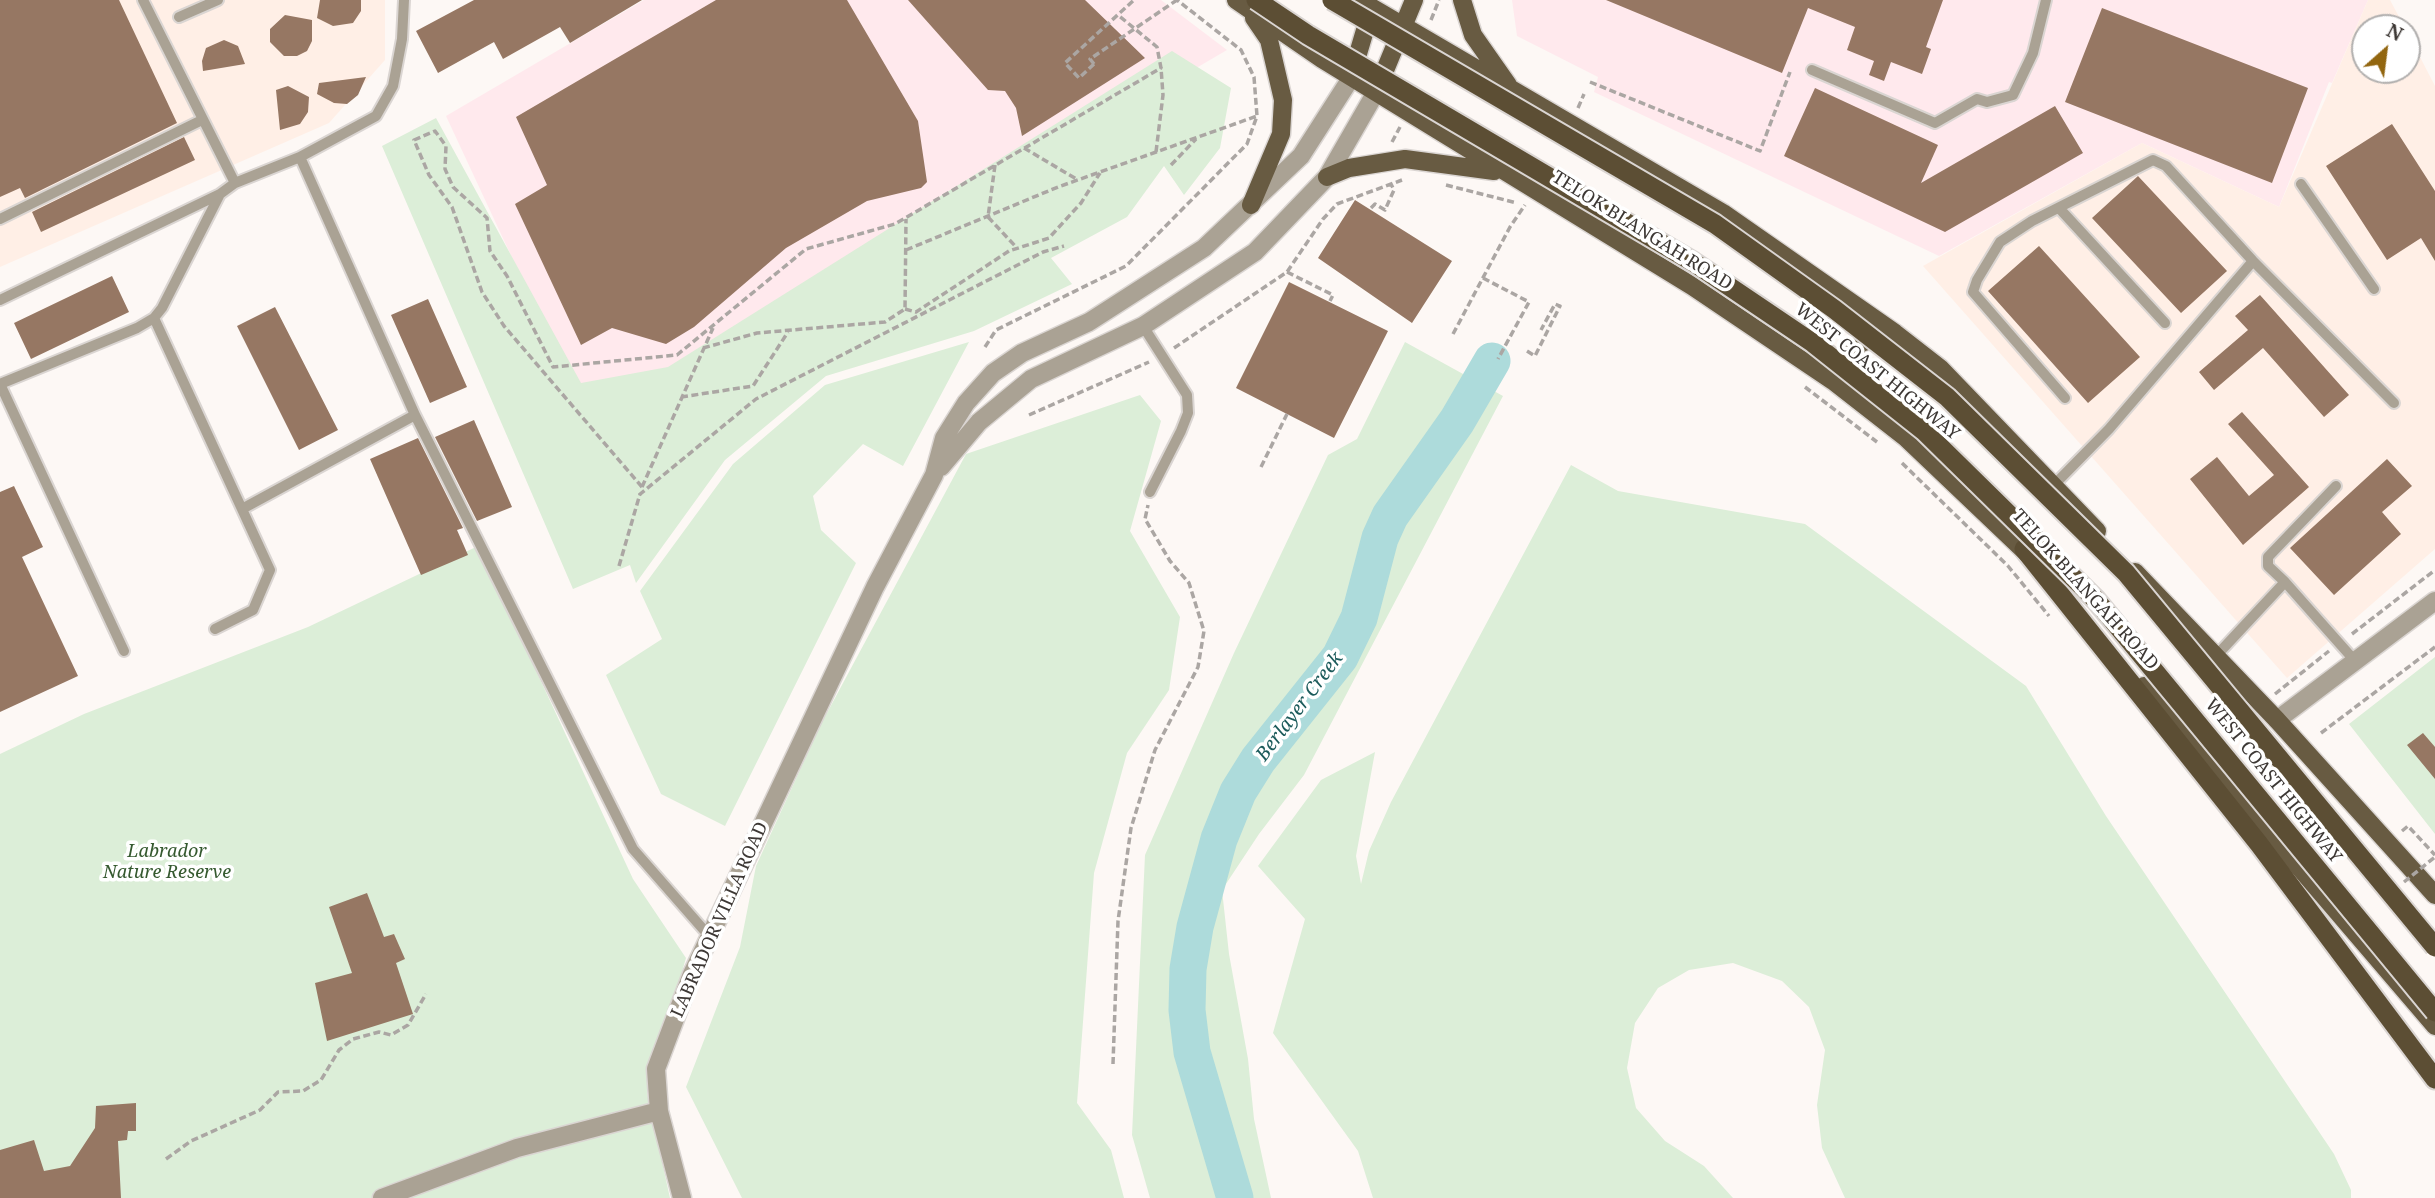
<!DOCTYPE html>
<style>
body{margin:0}
#map{position:relative;width:2435px;height:1198px;overflow:hidden;background:#fdf8f5;font-family:"Noto Serif",serif}
canvas{display:block}
.north{position:absolute;left:2351px;top:14px;width:70px;height:70px;box-sizing:border-box;background:#fff;border:2px solid #b1afae;border-radius:50%;rotate:28deg;font-size:19px;font-weight:700;line-height:28px;text-align:center;color:#3d3835}
.north::after{content:'';display:block;margin:auto;width:24px;height:32px;background:#926610;clip-path:polygon(50% 0,100% 100%,50% 72%,0 100%)}
</style>
<div id="map">
<canvas width="2435" height="1198"></canvas>
<div class="north">N</div>
</div>
<script>
const c = document.querySelector('canvas').getContext('2d');
c.lineJoin = 'round';
function fill(path, color) { c.fillStyle = color; c.fill(path, 'evenodd'); }
const poly = rows => new Path2D(rows.map(r => 'M' + r).join(''));
function stroke(path, color, width, dash) { c.strokeStyle = color; c.lineWidth = width; c.lineCap = dash ? 'butt' : 'round'; c.setLineDash(dash || []); c.stroke(path); }
function drawText(font, color, halo, rows, align = 'center') {
  c.font = font + ' "Noto Serif",serif'; c.lineWidth = 7; c.setLineDash([]); c.textBaseline = 'middle'; c.strokeStyle = halo; c.fillStyle = color; for (const [text, x, y, turn = 0] of rows) {
    c.save(); c.translate(x, y); c.rotate((+turn || 0) * Math.PI / 180); c.textAlign = isNaN(turn) ? turn : align; if (halo) c.strokeText(text, 0, 0); c.fillText(text, 0, 0); c.restore();
  }
}
const commercial = poly([
 [644,0,1161,0,1227,50,589,423,446,116],
 [1512,0,2368,0,2332,83,2329,82,2279,207,2142,143,1939,256,1594,92,1598,77,1517,36]
]);
const built = poly([
 [0,0,385,0,385,60,329,123,0,267],
 [2368,0,2390,0,2405,28,2365,28,2365,70,2407,70,2407,32,2435,86,2435,549,2287,678,1923,266,2142,143,2279,207]
]);
const green = poly([
 [1172,51,1231,88,1220,148,1184,195,1164,166,1127,217,1051,258,1072,284,974,331,826,376,725,460,636,583,630,565,573,589,382,146,436,118,581,383,668,367],
 [969,342,903,466,863,444,813,496,821,530,856,563,725,826,661,794,606,675,662,639,640,591,733,464,825,385],
 [1405,342,1503,396,1304,775,1259,834,1222,890,1229,954,1248,1059,1254,1119,1271,1198,1150,1198,1132,1135,1145,855,1234,653,1328,455,1357,439],
 [1140,395,1161,421,1130,531,1180,617,1169,690,1127,753,1094,873,1077,1103,1111,1150,1124,1198,742,1198,686,1087,740,947,756,866,821,724,966,454],
 [1571,465,1618,491,1805,524,2026,686,2106,816,2334,1154,2351,1190,2351,1198,1845,1198,1822,1148,1817,1105,1825,1050,1809,1007,1782,981,1733,963,1689,970,1658,988,1635,1023,1627,1068,1636,1108,1665,1141,1704,1166,1733,1198,1373,1198,1358,1151,1273,1033,1305,919,1258,866,1321,780,1375,752,1356,856,1361,884,1369,851,1391,802],
 [478,546,633,879,686,958,647,1093,670,1198,0,1198,0,754,84,714,308,627],
 [2435,657,2435,834,2349,724]
]);
const river = poly([
 [1235,1198,1192,1052,1187,1010,1188,969,1195,927,1219,839,1238,792,1258,760,1340,657,1359,618,1380,538,1390,516,1457,421,1492,361]
]);
const building = poly([
 [0,0,119,0,177,123,25,198,20,188,0,197],
 [320,0,361,0,361,11,353,23,333,26,317,18],
 [474,0,642,0,570,43,560,27,503,59,494,42,438,73,416,31],
 [716,0,847,0,918,121,927,182,921,188,867,201,786,248,694,327,666,344,612,328,581,345,515,204,547,185,516,117],
 [908,0,1085,0,1145,58,1022,136,1016,108,1005,91,988,90],
 [1606,0,1943,0,1926,47,1931,49,1922,74,1891,62,1884,81,1869,75,1874,61,1847,50,1855,27,1808,8,1782,73],
 [2102,8,2308,88,2272,183,2065,102],
 [285,15,312,20,312,41,307,51,297,56,284,56,270,42,270,29],
 [224,40,238,46,245,64,203,71,202,61,206,48],
 [366,77,358,95,347,104,334,103,317,94,319,83],
 [288,86,309,97,308,112,300,124,280,130,276,90],
 [1815,88,1938,145,1921,183,2055,106,2083,153,1945,232,1784,156],
 [2392,124,2435,191,2435,261,2421,238,2387,260,2326,166],
 [184,137,195,160,41,232,32,212],
 [2138,176,2227,271,2181,313,2092,218],
 [1355,200,1452,261,1412,323,1318,258],
 [2039,246,2140,357,2088,403,1988,291],
 [112,276,129,312,31,359,14,323],
 [1289,282,1388,331,1334,438,1236,388],
 [2260,295,2349,395,2324,417,2263,348,2214,390,2199,372,2248,330,2235,316],
 [428,299,467,387,430,403,391,315],
 [275,307,338,430,299,450,237,326],
 [2242,412,2309,487,2243,545,2190,479,2217,457,2249,496,2274,475,2228,424],
 [474,420,512,507,477,521,435,437],
 [418,438,463,528,457,530,468,555,421,575,370,459],
 [2387,459,2412,486,2382,512,2401,534,2334,595,2290,548],
 [14,486,43,547,22,557,78,676,0,712,0,492],
 [2423,733,2435,747,2435,779,2407,745],
 [367,893,384,937,394,934,405,959,396,963,413,1014,327,1041,315,983,352,973,329,907],
 [136,1103,136,1131,128,1131,127,1140,118,1141,121,1198,0,1198,0,1150,34,1140,44,1171,70,1166,95,1128,96,1106]
]);
const path = poly([
 [1431,20,1439,0],
 [1094,64,1079,78,1065,63,1134,0],
 [1590,82,1760,151,1790,72],
 [1578,108,1584,94],
 [1392,142,1400,127],
 [1024,148,1078,180],
 [1156,152,1163,95,1161,68],
 [995,165,988,217,1017,248],
 [1171,165,1196,139],
 [1446,185,1517,203],
 [1371,208,1375,204,1385,210,1394,190,1391,184],
 [906,250,1058,187,1257,116],
 [1287,272,1333,295,1330,301],
 [1483,278,1529,302,1498,359],
 [905,309,916,312,1009,251,1049,238,1081,203,1100,173],
 [1453,334,1510,227,1525,205],
 [985,347,996,330,1126,266,1247,144,1257,116,1254,77,1241,50,1177,0],
 [703,348,757,333,885,322,905,309,906,219],
 [1174,348,1287,272,1323,219,1337,204,1402,180],
 [1527,351,1535,356,1560,306,1555,304,1541,330],
 [1805,387,1877,442],
 [681,397,753,386,788,332],
 [1029,415,1149,362],
 [1902,463,2008,566,2049,616],
 [1261,467,1287,414],
 [642,487,504,326,482,292,452,207,429,175,414,140,435,131,446,146,445,169,453,187,487,218,490,251,507,276,553,367,677,355,806,249,895,224,1161,68,1157,47,1118,15],
 [642,487,713,328],
 [639,495,756,399,1043,252,1064,246],
 [619,566,640,494],
 [2352,634,2435,570],
 [2275,694,2329,651],
 [2321,733,2435,647],
 [2402,831,2408,826,2435,855],
 [1113,1064,1118,921,1131,828,1155,750,1198,667,1204,631,1189,583,1170,561,1145,519,1148,505],
 [166,1159,191,1141,260,1110,278,1092,303,1091,321,1080,339,1050,353,1039,379,1032,391,1035,408,1025,426,994]
]);
const service = poly([
 [143,0,235,183],
 [179,17,218,0],
 [1812,70,1935,123,1977,99,1987,102,2013,95,2033,53,2046,0],
 [300,157,415,415,633,849,710,937],
 [2301,184,2374,289],
 [2059,208,2165,323],
 [0,219,202,120],
 [0,300,220,194,235,183,300,157,376,116,393,86,402,39,404,0],
 [154,318,270,570,253,610,215,629],
 [1143,326,1187,395,1188,413,1181,431,1150,492],
 [0,384,137,328,154,318,162,308,220,194],
 [1,386,124,651],
 [2065,398,1973,292,1977,280,2000,242,2032,221,2153,160,2166,166,2253,261,2394,403],
 [2053,486,2109,429,2253,261],
 [242,509,415,415],
 [2285,582,2355,661],
 [2216,656,2285,582,2268,566,2268,557,2336,486]
]);
const minor = poly([
 [941,467,979,422,1031,379,1143,326,1255,252,1327,177,1376,92],
 [2277,720,2435,601],
 [382,1198,517,1148,659,1111],
 [682,1198,659,1111,656,1069,692,974,875,587,934,475,944,438,966,403,993,373,1022,353,1089,322,1204,248,1301,156,1351,78]
]);
const primary = poly([
 [1236,0,1322,59,1692,286,1833,381,1906,438,2033,559],
 [1359,0,1723,213,1895,333,1940,368,2097,531],
 [1462,0,1473,35,1508,85],
 [1352,74,1371,10],
 [1376,92,1414,0],
 [1327,177,1349,168,1405,159,1494,171],
 [1251,205,1281,134,1283,100,1269,40,1254,18],
 [1835,378,1860,343,1882,337],
 [2135,572,2277,720,2435,895],
 [2144,686,2435,1026]
]);
const trunk = poly([
 [2024,549,2259,844,2435,1079]
]);
const pathBridge = poly([
 [1094,64,1090,59,1177,0],
 [2404,882,2435,857]
]);
const trunkBridge = poly([
 [1256,0,1308,35,1693,262,1813,343,1924,431,2096,600,2435,1012],
 [1332,0,1715,224,1834,309,1947,397,2126,573,2435,947]
]);
const streetNames = [
 ["TELOK BLANGAH ROAD",1642,231,32],
 ["WEST COAST HIGHWAY",1877,372,39],
 ["TELOK BLANGAH ROAD",2085,590,48],
 ["WEST COAST HIGHWAY",2273,781,51],
 ["LABRADOR VILLA ROAD",720,920,-66]
];
const parkNames = [
 ["Labrador",167,852],
 ["Nature Reserve",167,873]
];
const waterNames = [
 ["Berlayer Creek",1300,707,-53]
];
fill(commercial, '#ffe9ed');
fill(built, '#ffefe6');
fill(green, '#dceed8');
stroke(river, '#addbdb', 37);
fill(building, '#967763');
stroke(service, '#dad5d2', 14);
stroke(minor, '#dad5d2', 21);
stroke(primary, '#dad5d2', 21);
stroke(trunk, '#dad5d2', 23);
stroke(path, '#aba6a3', 3.5, [7, 3.5]);
stroke(service, '#aaa294', 10);
stroke(minor, '#aaa294', 18);
stroke(primary, '#685b42', 18);
stroke(trunk, '#5c4e34', 19);
stroke(trunkBridge, '#dad5d2', 23, []);
stroke(pathBridge, '#aba6a3', 3.5, [7, 3.5]);
stroke(trunkBridge, '#5c4e34', 19);
drawText('18px', '#3d3835', '#fff', streetNames);
drawText('italic 18px', '#35592f', '#fff', parkNames);
drawText('italic 19px', '#1c5b5b', '#fff', waterNames);
</script>
